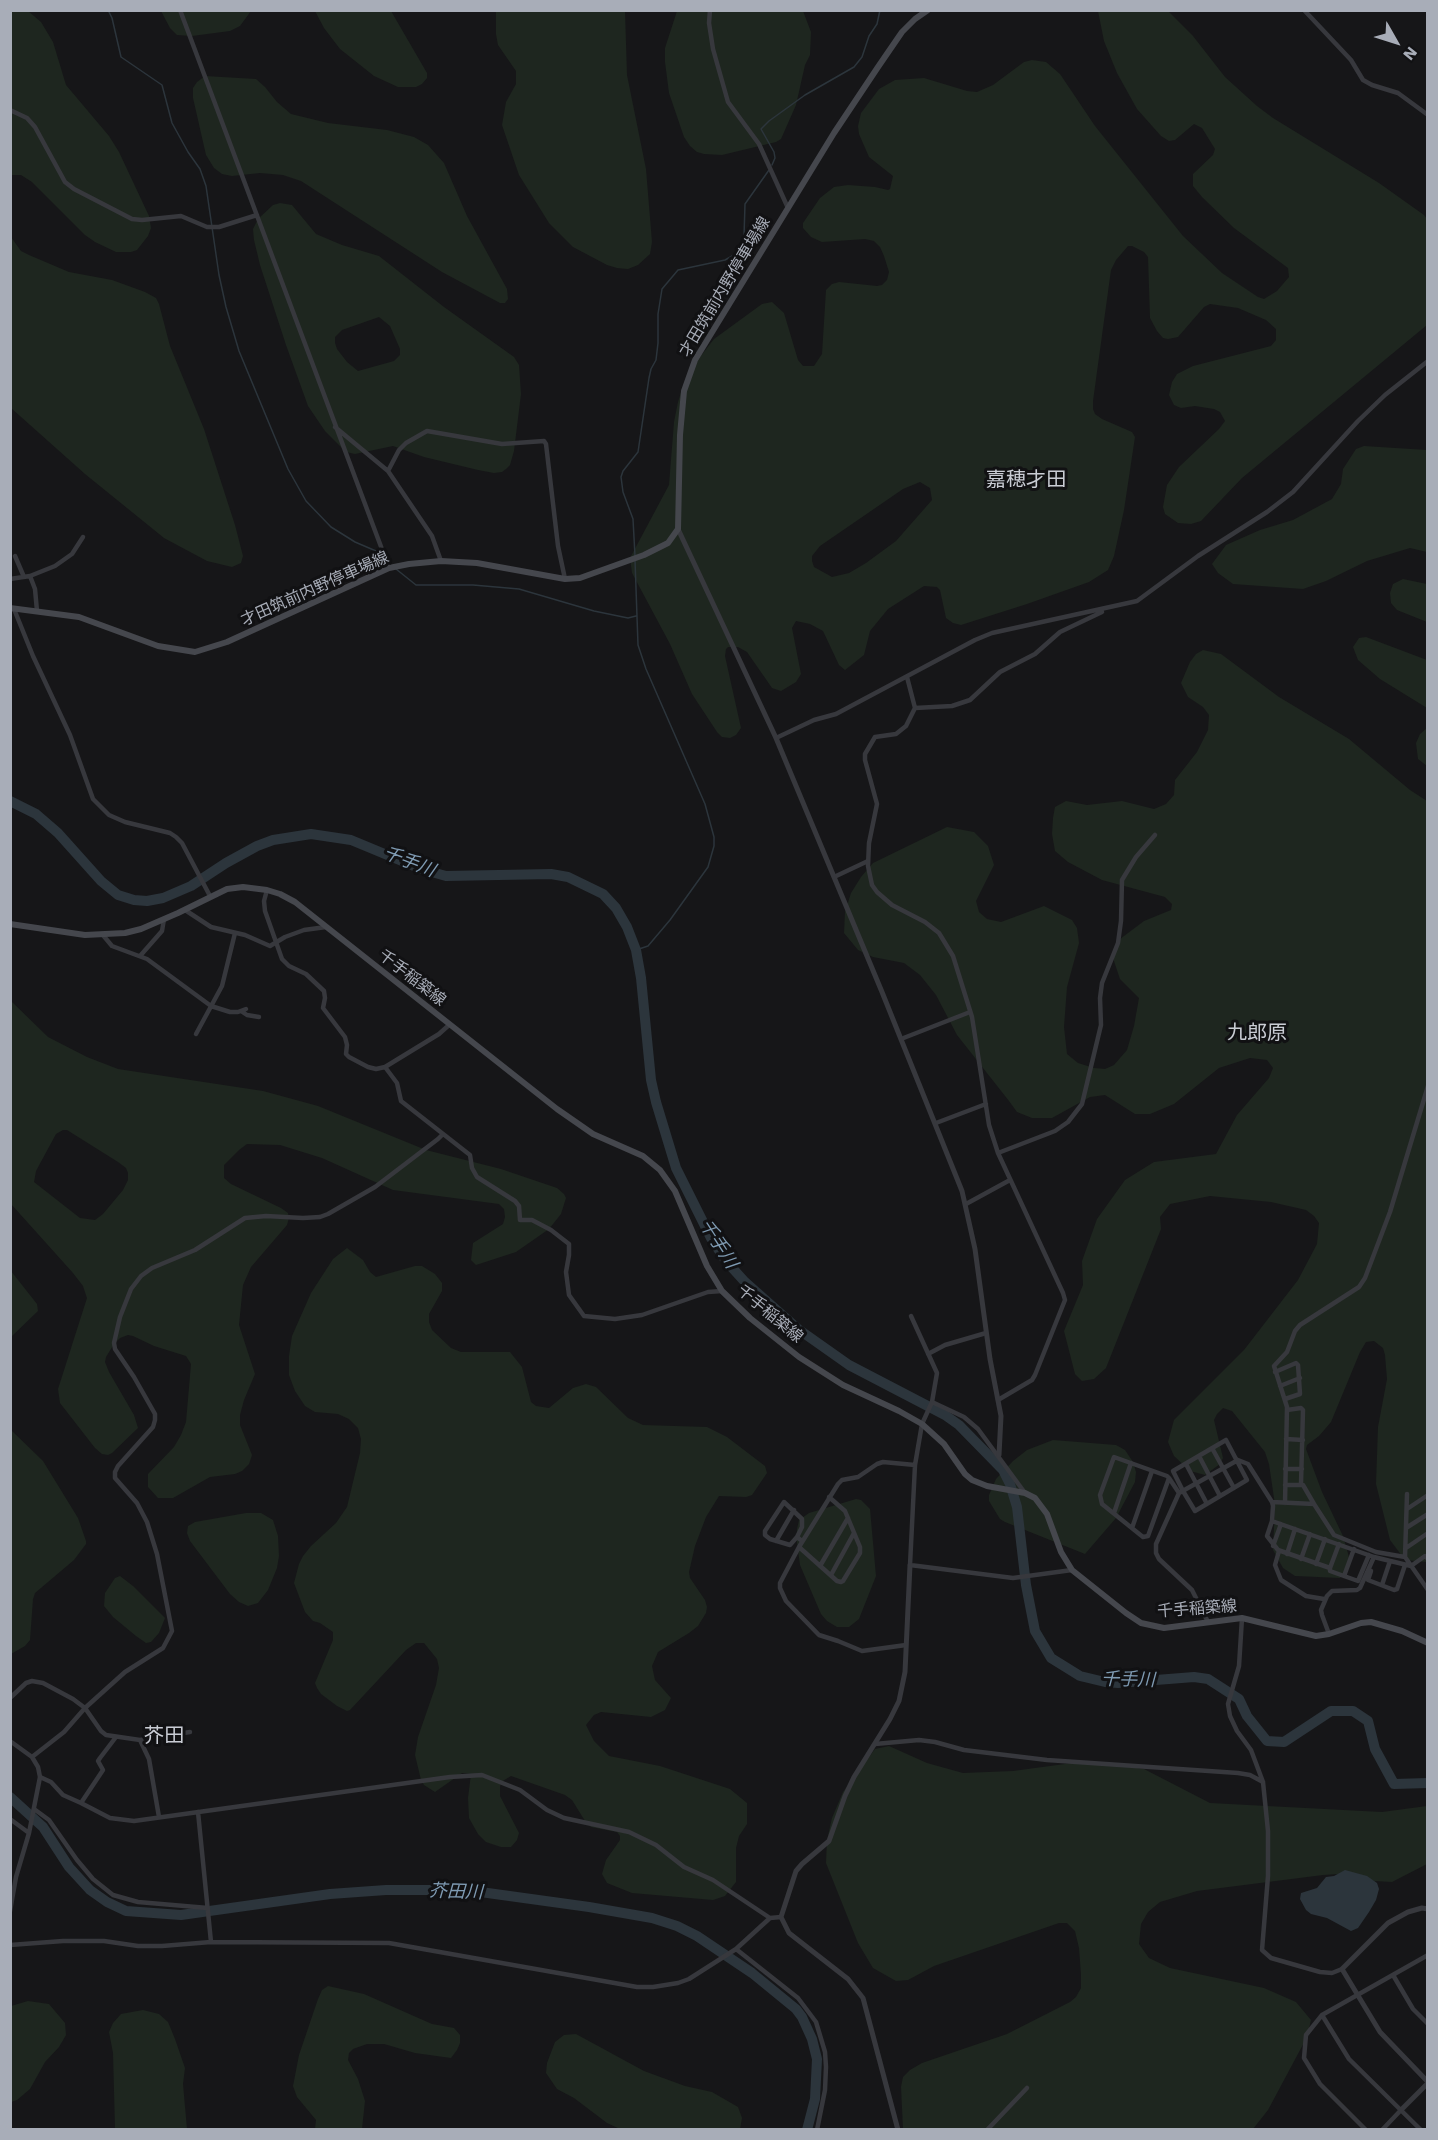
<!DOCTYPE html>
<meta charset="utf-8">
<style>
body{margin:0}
#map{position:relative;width:1438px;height:2140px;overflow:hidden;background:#161618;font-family:"Work Sans",sans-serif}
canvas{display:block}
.frame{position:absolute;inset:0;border:12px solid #a8adb8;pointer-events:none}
.north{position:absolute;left:1366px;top:12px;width:60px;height:60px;-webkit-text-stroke:4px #111113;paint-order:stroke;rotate:129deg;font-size:16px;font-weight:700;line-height:24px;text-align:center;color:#a8adb8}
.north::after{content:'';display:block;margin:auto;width:21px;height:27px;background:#a8adb8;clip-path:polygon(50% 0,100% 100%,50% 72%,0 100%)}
</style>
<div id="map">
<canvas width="1438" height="2140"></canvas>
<div class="frame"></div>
<div class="north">N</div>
</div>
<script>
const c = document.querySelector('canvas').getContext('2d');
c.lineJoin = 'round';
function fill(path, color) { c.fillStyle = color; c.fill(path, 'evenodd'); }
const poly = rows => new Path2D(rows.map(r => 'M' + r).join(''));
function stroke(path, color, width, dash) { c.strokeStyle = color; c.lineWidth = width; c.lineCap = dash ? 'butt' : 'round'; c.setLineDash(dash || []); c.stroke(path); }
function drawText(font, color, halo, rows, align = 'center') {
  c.font = font + ' "Work Sans","Noto Sans JP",sans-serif'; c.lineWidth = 6; c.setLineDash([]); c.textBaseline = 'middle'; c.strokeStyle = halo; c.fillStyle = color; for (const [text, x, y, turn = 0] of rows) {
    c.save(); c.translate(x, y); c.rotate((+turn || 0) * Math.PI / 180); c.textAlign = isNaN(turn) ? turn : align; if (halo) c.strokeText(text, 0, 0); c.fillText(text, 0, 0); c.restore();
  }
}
const green = poly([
 [496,10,625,11,627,75,646,169,652,242,650,254,638,265,628,269,617,268,607,265,573,247,549,223,519,175,502,125,506,102,516,84,516,71,498,45,496,34],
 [11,11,28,11,41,22,53,42,66,85,109,136,119,152,149,216,151,228,148,236,137,250,131,252,116,252,95,242,85,235,32,182,21,175,11,175],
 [161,11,251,11,240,26,230,31,192,36,177,35,170,28],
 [315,11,391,11,427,73,427,78,422,84,416,87,398,87,374,76,340,49,324,28],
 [677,11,803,11,811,32,810,55,805,65,796,105,781,139,776,142,722,155,704,154,697,152,690,146,684,137,669,93,665,62,665,48],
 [1098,11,1168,11,1193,36,1225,77,1257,106,1273,118,1379,183,1424,215,1427,219,1427,325,1242,478,1201,521,1191,524,1178,523,1165,514,1163,507,1167,485,1179,467,1219,429,1225,421,1220,412,1214,409,1195,406,1181,408,1174,405,1169,395,1172,382,1177,374,1193,366,1271,346,1276,340,1276,329,1266,320,1238,308,1210,304,1204,307,1178,337,1168,339,1163,338,1157,331,1150,318,1148,257,1144,252,1132,246,1128,246,1116,260,1111,270,1093,401,1093,409,1095,414,1102,419,1132,432,1135,437,1124,510,1114,556,1108,570,1089,582,1027,604,961,625,953,623,946,618,940,590,937,587,924,586,888,609,870,631,864,655,845,670,839,665,823,631,810,624,796,621,792,628,801,674,796,682,781,691,772,688,747,652,738,647,728,647,726,649,725,656,741,728,736,735,730,738,722,737,717,732,692,694,670,644,632,573,630,558,669,485,674,422,678,402,683,386,700,357,714,339,762,304,772,302,784,313,798,360,803,366,814,366,822,354,826,290,832,284,839,282,877,286,882,285,887,280,889,272,884,256,880,247,874,241,865,239,822,242,811,237,803,228,803,223,820,198,834,187,848,185,875,187,888,190,890,189,893,176,869,157,859,134,858,126,861,113,879,89,895,80,924,78,967,91,977,92,993,85,1024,62,1032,60,1046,62,1060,74,1095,126,1183,236,1222,273,1258,297,1264,299,1277,291,1289,277,1288,268,1234,228,1202,197,1193,186,1193,174,1213,155,1215,149,1202,128,1194,124,1175,140,1169,141,1161,136,1137,109,1117,73,1104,41],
 [920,482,930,488,932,500,896,541,866,563,849,573,832,577,814,567,812,561,812,556,820,546,903,489],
 [205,76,256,79,265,87,277,102,291,114,328,123,387,130,414,137,428,145,444,163,467,216,507,289,508,299,505,303,500,303,442,272,301,181,283,175,260,173,232,176,222,174,214,168,206,155,193,98,193,88,197,82],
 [280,203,292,205,316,234,342,245,379,256,444,307,514,357,519,365,521,394,514,451,510,465,506,469,502,472,494,473,478,470,424,457,393,446,355,454,346,452,325,431,308,406,286,345,260,265,254,240,253,229,258,219,273,205],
 [379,317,390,326,400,349,400,355,394,361,358,371,347,362,337,349,335,343,335,337,342,330],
 [11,237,21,251,29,255,69,272,112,280,145,292,156,298,159,304,170,346,204,429,235,525,243,556,241,563,232,567,207,561,164,538,85,474,11,408],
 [1364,446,1427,450,1427,552,1410,548,1367,561,1326,581,1303,589,1233,584,1218,573,1212,564,1226,545,1260,530,1293,520,1332,499,1341,484,1343,469,1356,449],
 [1403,579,1427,584,1427,622,1397,610,1391,603,1390,593,1393,584],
 [1366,637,1427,660,1427,708,1380,679,1358,660,1353,647,1359,638],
 [1203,650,1221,654,1279,697,1349,739,1410,790,1427,801,1427,1562,1405,1560,1390,1540,1376,1484,1378,1427,1387,1379,1385,1355,1383,1348,1374,1341,1366,1342,1360,1352,1331,1422,1319,1436,1307,1445,1306,1449,1322,1492,1343,1536,1349,1557,1349,1568,1340,1578,1295,1576,1283,1568,1273,1550,1275,1505,1269,1464,1265,1452,1232,1411,1223,1408,1217,1414,1214,1420,1223,1458,1220,1464,1205,1475,1190,1471,1174,1456,1168,1442,1174,1420,1244,1350,1298,1280,1317,1244,1319,1223,1314,1216,1306,1210,1271,1202,1210,1196,1170,1204,1160,1217,1161,1229,1106,1368,1094,1379,1082,1381,1075,1374,1064,1331,1083,1285,1082,1261,1097,1219,1125,1180,1154,1162,1216,1154,1237,1115,1269,1078,1273,1068,1267,1060,1250,1058,1219,1068,1174,1104,1150,1114,1135,1114,1105,1095,1090,1097,1052,1118,1032,1118,1017,1112,1009,1101,957,1035,936,995,920,975,904,963,873,957,858,950,844,933,845,912,851,893,861,877,873,863,947,827,974,832,988,846,994,865,976,901,979,912,987,919,1001,922,1044,906,1072,920,1077,928,1079,943,1067,987,1064,1027,1067,1054,1078,1063,1094,1068,1105,1069,1114,1065,1127,1050,1134,1026,1139,998,1120,979,1114,961,1114,949,1120,939,1144,921,1171,910,1172,904,1165,897,1102,880,1068,862,1055,851,1052,834,1053,818,1055,807,1066,801,1087,805,1122,801,1154,809,1166,804,1174,795,1175,780,1197,752,1208,730,1209,715,1203,707,1188,697,1181,683,1190,662,1196,654],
 [1427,728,1427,766,1418,759,1416,743,1420,734],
 [10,1000,48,1037,87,1057,118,1069,263,1091,318,1106,426,1150,501,1169,557,1188,564,1194,566,1198,561,1214,549,1229,516,1252,476,1265,471,1260,473,1243,503,1224,505,1217,504,1209,499,1204,393,1190,322,1158,280,1145,247,1144,239,1150,224,1165,224,1178,231,1184,281,1208,288,1213,289,1218,287,1225,251,1267,243,1285,239,1325,255,1374,244,1400,240,1415,240,1425,252,1455,249,1464,242,1471,235,1474,210,1477,173,1498,158,1498,148,1487,148,1474,174,1447,181,1435,186,1422,191,1364,186,1356,154,1346,133,1336,128,1335,120,1338,114,1344,106,1357,105,1362,109,1372,134,1415,138,1428,112,1453,108,1455,102,1454,95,1448,60,1403,58,1389,87,1298,83,1286,73,1273,11,1204],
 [63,1130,67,1130,118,1162,126,1168,128,1173,128,1180,123,1190,103,1214,95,1220,80,1218,34,1182,36,1171,56,1134],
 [347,1248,363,1260,370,1272,376,1277,415,1266,422,1266,435,1274,442,1283,442,1291,429,1314,429,1322,432,1330,451,1348,461,1352,510,1352,522,1367,531,1402,536,1406,549,1408,573,1388,586,1384,596,1387,628,1418,643,1425,707,1427,727,1437,765,1466,767,1473,752,1495,746,1497,719,1496,706,1517,695,1546,689,1572,690,1578,705,1600,707,1607,706,1613,698,1626,689,1633,658,1652,652,1666,655,1680,671,1698,665,1710,651,1717,601,1712,594,1715,586,1725,594,1741,609,1756,660,1766,730,1789,747,1803,747,1824,739,1836,736,1848,736,1882,725,1896,713,1900,632,1893,607,1883,602,1874,606,1860,620,1840,620,1836,617,1832,591,1827,585,1821,572,1800,565,1795,511,1776,501,1782,500,1787,500,1796,519,1833,517,1840,511,1847,501,1847,486,1842,478,1834,469,1818,468,1798,471,1774,462,1773,435,1792,424,1785,421,1780,415,1755,418,1737,436,1685,439,1668,437,1659,424,1643,416,1643,406,1650,350,1710,347,1711,337,1706,321,1694,317,1688,315,1683,333,1640,333,1632,320,1623,313,1621,305,1612,294,1583,299,1564,303,1556,311,1546,336,1523,347,1507,360,1453,361,1439,358,1428,349,1419,338,1414,315,1412,305,1406,295,1391,289,1375,289,1356,292,1336,311,1293,333,1259],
 [11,1271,37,1304,38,1311,11,1337],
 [10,1429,43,1461,78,1518,86,1541,86,1544,74,1560,35,1593,33,1599,30,1640,25,1646,11,1654],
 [1053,1440,1116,1445,1125,1450,1133,1462,1136,1472,1135,1482,1116,1518,1085,1554,1005,1522,1000,1519,989,1501,989,1495,996,1479,1013,1461,1027,1450],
 [856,1499,861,1500,870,1509,876,1576,859,1619,849,1627,837,1627,827,1621,821,1614,800,1565,797,1543,797,1529,799,1520,809,1513],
 [246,1513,261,1513,273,1520,278,1536,279,1556,277,1568,268,1590,258,1603,248,1606,239,1602,230,1594,190,1541,187,1533,188,1526,195,1522],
 [120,1576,133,1586,165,1618,159,1633,151,1642,146,1643,136,1636,113,1617,104,1606,105,1593,115,1578],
 [889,1746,927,1763,963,1773,1013,1771,1087,1761,1144,1769,1210,1803,1382,1812,1427,1806,1427,1864,1392,1882,1374,1881,1355,1873,1323,1875,1197,1891,1160,1902,1148,1912,1141,1924,1139,1944,1149,1958,1170,1968,1264,1988,1296,2002,1311,2020,1307,2037,1268,2110,1253,2129,903,2129,901,2087,903,2077,910,2070,922,2063,1007,2034,1070,2002,1076,1997,1081,1988,1081,1975,1079,1948,1075,1931,1067,1923,1059,1923,934,1966,908,1980,896,1981,873,1968,858,1943,826,1863,827,1840,832,1818,843,1792,875,1749],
 [328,1986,364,1994,432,2024,454,2028,460,2035,460,2043,457,2050,451,2058,415,2053,384,2044,367,2044,353,2049,349,2053,348,2060,358,2079,365,2101,362,2129,315,2129,316,2120,297,2097,293,2086,299,2055,318,1999,322,1990],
 [28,2001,49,2004,65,2023,66,2035,59,2047,45,2062,30,2089,17,2100,11,2102,11,2006],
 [143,2010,159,2014,168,2022,175,2039,185,2068,183,2084,187,2129,115,2129,113,2053,109,2032,113,2023,121,2014],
 [576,2034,644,2071,685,2086,712,2092,738,2107,742,2118,740,2129,620,2129,607,2123,574,2098,557,2089,546,2073,547,2063,555,2042,564,2035]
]);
const water = poly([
 [1345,1870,1367,1876,1377,1883,1379,1889,1376,1900,1369,1912,1358,1928,1351,1931,1327,1918,1311,1914,1306,1910,1300,1899,1301,1893,1317,1888,1326,1877,1334,1876]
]);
const stream = poly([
 [108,10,112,18,121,57,162,85,172,123,188,152,200,169,206,186,219,275,226,307,239,351,288,469,306,501,331,527,355,542,376,551,383,557],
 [772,165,775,158,774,152,761,129,769,121,805,95,854,67,862,57,869,36,877,24,880,10],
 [635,556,633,519,623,492,621,477,623,471,638,452,649,378,651,369,656,360,658,343,658,314,662,289,678,270,725,260,734,255,742,244,744,236,745,204,769,170],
 [635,560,638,645,646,669,705,804,714,837,714,846,708,867,670,920,648,946,636,950],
 [396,569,416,585,473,585,519,589,594,611,628,618,636,616]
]);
const river = poly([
 [10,801,36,814,58,833,101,881,118,895,134,900,147,901,163,898,191,886,226,863,257,846,273,840,311,834,351,840,421,869,446,876,551,874,568,877,603,894,616,908,627,927,636,950,641,978,651,1080,656,1102,676,1168,711,1238,726,1261,745,1282,798,1329,849,1365,945,1415,959,1425,1003,1470,1010,1484,1017,1507,1026,1585,1035,1631,1051,1658,1080,1676,1105,1682,1118,1683,1194,1677,1208,1679,1239,1699,1247,1716,1267,1741,1284,1742,1331,1711,1353,1711,1368,1721,1375,1749,1394,1784,1428,1783],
 [10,1797,43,1827,69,1867,90,1890,107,1902,126,1911,181,1915,330,1894,386,1890,466,1890,589,1907,652,1918,677,1926,697,1936,752,1973,796,2009,802,2017,812,2039,817,2059,815,2099,807,2130]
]);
const minor = poly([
 [180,10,389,568],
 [710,10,709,23,713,49,728,102,759,144,788,208],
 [1304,10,1351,60,1363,80,1372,85,1398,93,1428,115],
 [10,110,27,118,35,127,65,182,74,189,132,219,142,220,181,216,207,227,219,227,257,215],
 [335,427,388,471,432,536,441,561],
 [388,471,399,450,406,443,427,431,502,444,544,441,546,444,558,546,565,579],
 [15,556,24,577],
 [30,576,55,566,72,554,83,537],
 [10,579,30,576,35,589,37,611],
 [14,609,33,656,70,735,93,799,109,815,125,822,170,833,176,837,182,843,210,896],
 [907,677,915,708,906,726,896,734,875,737,865,754,865,760,877,804,869,843,868,866,872,885,877,892,892,905,925,922,939,933,953,956,972,1017,989,1125,998,1153,1063,1293,1065,1300,1035,1375,1032,1380,998,1400],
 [915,708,952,706,970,700,1000,672,1035,654,1060,632,1102,612],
 [776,738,814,720,836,714,975,640,992,633,1137,601,1198,556,1267,512,1293,492,1358,421,1385,395,1428,361],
 [834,877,868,861],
 [267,890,264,901,265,911,282,959,289,966,306,974,324,991,325,998,323,1008,345,1037,347,1045,346,1054,349,1057,368,1067,376,1069,385,1067,439,1034,449,1025],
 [185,910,211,927,245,935,270,946,285,937,304,930,326,927],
 [102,934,112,946,147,959,211,1006,230,1012,238,1012,246,1009],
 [140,956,162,931,164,919],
 [241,1011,247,1015,259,1017],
 [196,1034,222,986,235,933],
 [901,1039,970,1012],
 [385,1067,397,1083,401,1101,470,1155,472,1168,477,1177,515,1201,519,1206,520,1220,532,1220,551,1230,569,1244,569,1255,566,1272,569,1295,584,1316,615,1319,642,1315,708,1292,722,1291],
 [936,1123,986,1104],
 [998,1153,1055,1131,1068,1122,1082,1104,1101,1025,1100,998,1102,983,1118,943,1121,921,1122,880,1136,857,1155,835],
 [966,1204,1010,1180],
 [911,1316,937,1373,932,1402,922,1424,915,1465,910,1565,1013,1578,1072,1570],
 [928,1354,945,1345,986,1333],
 [1275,1372,1296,1363,1298,1365,1300,1394,1285,1399],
 [1280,1386,1300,1378],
 [932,1402,964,1417,978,1429,1025,1493],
 [1287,1410,1301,1408,1303,1410,1301,1484],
 [1286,1439,1303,1440],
 [1226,1440,1247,1480,1195,1511,1183,1491,1173,1471,1226,1440],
 [1212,1448,1234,1488],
 [1199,1456,1220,1496],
 [1186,1464,1207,1504],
 [1285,1469,1302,1469],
 [1169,1478,1148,1536,1143,1537,1102,1504,1100,1495,1114,1457,1167,1476,1169,1478,1179,1493],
 [1285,1485,1303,1485,1314,1504],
 [1272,1502,1273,1506,1272,1521,1374,1557,1411,1566,1425,1556,1428,1559],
 [1285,1503,1287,1407,1274,1366,1287,1352,1295,1331,1300,1325,1359,1287,1365,1278,1390,1212,1428,1086],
 [1407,1509,1428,1495],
 [1114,1513,1131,1463],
 [1272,1521,1267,1536,1278,1550,1330,1568,1339,1544],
 [1132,1528,1152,1471],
 [1406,1528,1428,1514],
 [797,1537,790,1545,770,1539,765,1535,765,1531,784,1502,802,1519,802,1527,797,1537,802,1541],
 [776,1541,794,1510],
 [1273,1546,1281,1524],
 [799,1547,837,1581,841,1582,843,1581,860,1553,860,1547,845,1511,829,1497],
 [1406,1548,1428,1533],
 [1279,1551,1275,1565,1281,1580,1306,1596,1324,1599],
 [1287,1554,1295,1529],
 [1405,1557,1407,1494],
 [1301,1559,1310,1534],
 [1316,1564,1325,1539],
 [820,1566,848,1518],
 [1330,1568,1330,1571,1358,1581,1369,1555],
 [1371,1571,1368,1580,1394,1590,1397,1589,1405,1565],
 [831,1575,854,1533],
 [1344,1576,1354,1549],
 [1382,1585,1390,1561],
 [1242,1618,1239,1666,1228,1704,1230,1716,1237,1731,1251,1750,1263,1782,1268,1831,1268,1876,1262,1950,1271,1958,1320,1972,1332,1973,1342,1969],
 [1208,1622,1192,1590,1159,1559,1156,1553,1156,1544,1179,1493,1238,1460,1248,1464,1272,1502,1314,1504,1334,1535,1376,1552,1405,1557,1428,1590],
 [1329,1634,1322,1615,1321,1610,1327,1596,1332,1591,1357,1590,1360,1588,1374,1557],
 [906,1645,862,1651,838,1641,819,1635,786,1601,780,1588,780,1583,799,1547,838,1484,842,1480,858,1477,877,1464,883,1462,915,1465],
 [10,1698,26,1683,32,1681,43,1683,73,1699,85,1708,101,1731,106,1735,140,1740,190,1732],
 [140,1740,149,1759,159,1817],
 [10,1741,32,1757,38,1767,40,1777,29,1833,16,1877,10,1911],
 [875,1744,919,1740,935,1742,964,1750,1047,1760,1238,1773,1250,1775,1263,1782],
 [32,1757,64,1732,85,1708,125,1672,163,1648,172,1631,157,1554,147,1522,137,1503,115,1478,115,1472,118,1466,153,1427,155,1420,155,1414,134,1377,115,1349,114,1343,120,1317,131,1289,141,1276,152,1268,195,1250,245,1218,266,1216,303,1218,320,1217,328,1214,375,1187,438,1139,443,1134],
 [40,1777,51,1782,63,1795,81,1803,110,1818,134,1821,450,1777,482,1775,520,1790,547,1810,564,1818,629,1832,656,1845,684,1867,713,1880,770,1918,781,1917],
 [81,1803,103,1770,98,1761,100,1758,116,1737],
 [34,1809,49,1820,77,1860,93,1879,113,1895,138,1902,208,1908],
 [198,1812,211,1942],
 [10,1819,29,1833],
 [10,1945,63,1941,104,1941,138,1946,162,1946,211,1942,389,1943,637,1987,653,1987,678,1983,689,1979,736,1949,770,1918],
 [736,1949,798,1998,816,2022,825,2052,826,2067,825,2090,817,2130],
 [1393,1975,1413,2009,1428,2024],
 [1322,2015,1306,2035,1304,2058,1320,2084,1366,2130],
 [987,2130,1027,2088],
 [1382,2130,1401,2110],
 [1421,2130,1349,2059,1322,2015,1428,1955]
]);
const tertiary = poly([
 [678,529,776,738,882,992,962,1191,975,1249,990,1359,1001,1416,999,1455],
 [1428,1909,1422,1908,1408,1912,1388,1923,1342,1969,1380,2032,1428,2082],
 [1401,2110,1428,2083],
 [898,2130,863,1998,848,1979,789,1933,781,1917,796,1871,802,1864,829,1841,845,1796,854,1777,890,1719,899,1701,905,1672,910,1565]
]);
const secondary = poly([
 [10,608,79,617,158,646,195,652,227,642,389,568,409,564,441,561,477,563,565,579,580,578,644,555,668,543,678,529,680,435,684,391,695,360,834,133,878,67,902,32,915,19,928,10],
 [10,924,85,935,125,933,141,929,178,913,227,889,243,887,267,890,280,894,295,902,557,1109,593,1134,643,1156,660,1170,675,1191,707,1266,722,1291,750,1318,799,1357,843,1385,899,1411,922,1424,944,1444,965,1474,972,1480,987,1486,1025,1493,1035,1498,1047,1514,1061,1552,1072,1570,1126,1613,1141,1623,1164,1628,1242,1618,1316,1636,1329,1634,1361,1623,1371,1622,1402,1631,1428,1643]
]);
const streetNames = [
 ["才田筑前内野停車場線",725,287,-59],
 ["才田筑前内野停車場線",315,589,-24],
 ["千手稲築線",412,978,38],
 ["千手稲築線",770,1314,40],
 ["千手稲築線",1197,1609,-4]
];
const waterNames = [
 ["千手川",409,862,21],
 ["千手川",718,1244,57],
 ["千手川",1128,1680,1],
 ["芥田川",456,1892,2]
];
const quarterNames = [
 ["嘉穂才田",1026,480],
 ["九郎原",1257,1033],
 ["芥田",164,1736]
];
fill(green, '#1e261f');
fill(water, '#2c353c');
stroke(stream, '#2c353c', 1.5);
stroke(river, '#2c353c', 10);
stroke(minor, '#37383d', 4.5);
stroke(tertiary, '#37383d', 5);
stroke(secondary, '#45474d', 6);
drawText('16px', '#a8adb8', '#111113', streetNames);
drawText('italic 18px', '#7f9bb3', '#111113', waterNames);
drawText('20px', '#c9ccd4', '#111113', quarterNames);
</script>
